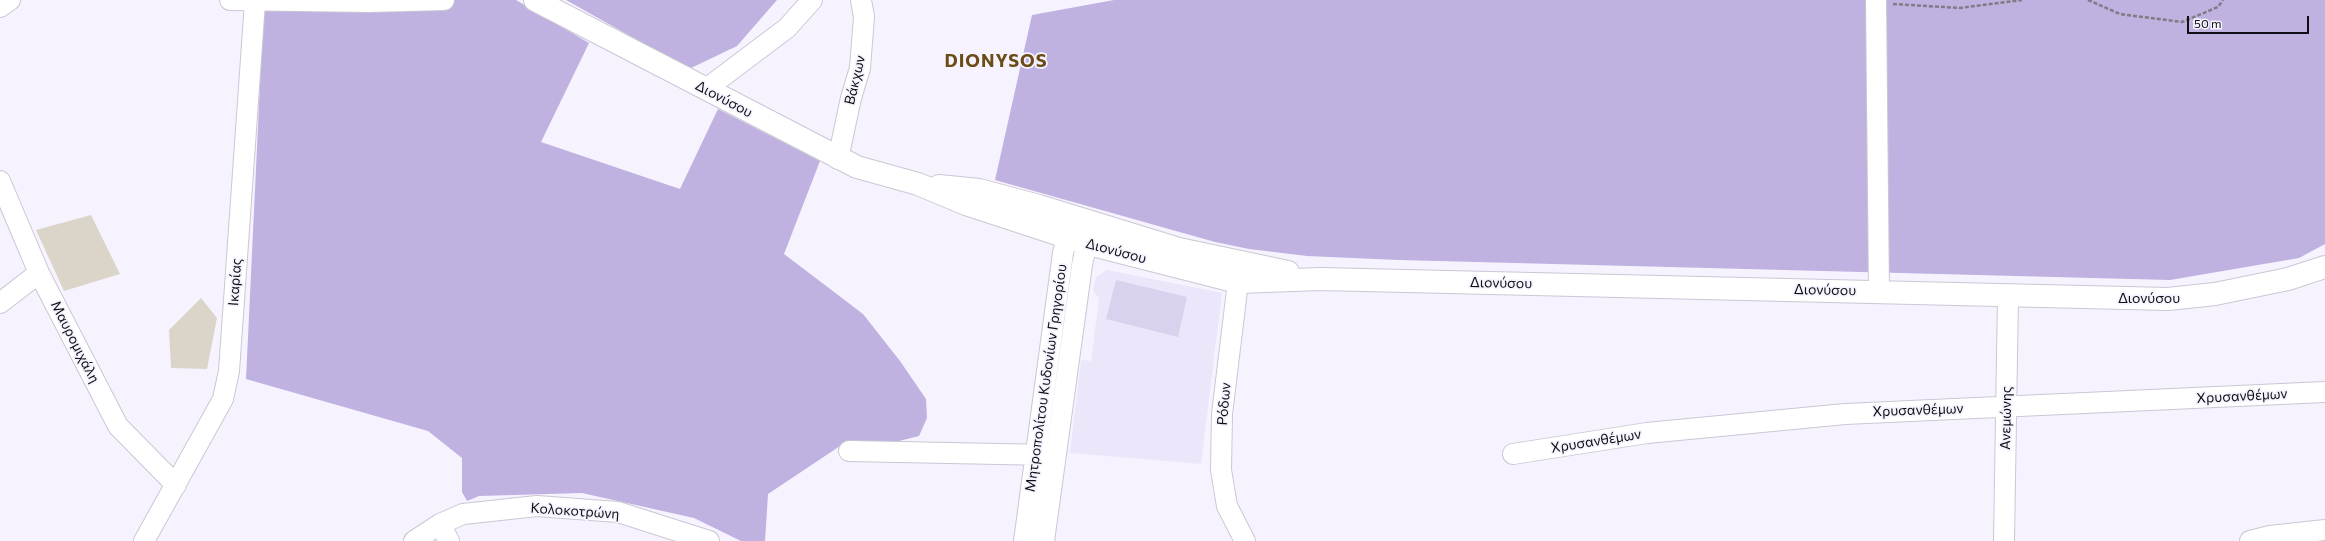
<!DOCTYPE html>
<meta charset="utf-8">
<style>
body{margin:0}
#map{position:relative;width:2325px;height:541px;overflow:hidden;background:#f6f3ff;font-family:Commissioner,sans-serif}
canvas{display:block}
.scale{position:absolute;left:2187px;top:16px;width:122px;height:18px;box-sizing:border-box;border:2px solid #0f0e12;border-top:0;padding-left:5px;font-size:12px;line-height:14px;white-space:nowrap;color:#0f0e12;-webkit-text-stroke:3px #f6f3ff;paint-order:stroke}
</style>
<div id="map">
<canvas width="2325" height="541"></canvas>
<div class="scale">50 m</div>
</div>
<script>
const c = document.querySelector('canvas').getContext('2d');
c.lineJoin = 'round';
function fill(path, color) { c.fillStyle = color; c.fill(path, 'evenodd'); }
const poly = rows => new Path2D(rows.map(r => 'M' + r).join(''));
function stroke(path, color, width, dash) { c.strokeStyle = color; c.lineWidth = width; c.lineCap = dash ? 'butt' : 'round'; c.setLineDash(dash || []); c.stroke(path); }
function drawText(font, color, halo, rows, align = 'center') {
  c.font = font + ' Commissioner,sans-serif'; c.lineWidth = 3.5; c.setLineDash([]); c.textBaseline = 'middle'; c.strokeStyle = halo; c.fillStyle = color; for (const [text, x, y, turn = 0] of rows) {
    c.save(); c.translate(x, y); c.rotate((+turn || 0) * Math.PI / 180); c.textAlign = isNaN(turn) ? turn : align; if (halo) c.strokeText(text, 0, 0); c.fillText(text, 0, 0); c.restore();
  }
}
const built = poly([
 [1107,270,1222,293,1201,464,1070,453,1081,360,1091,361,1099,299,1093,290,1096,277]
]);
const green = poly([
 [1116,280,1187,297,1178,337,1106,319]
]);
const forest = poly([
 [264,0,516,0,589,43,541,142,680,189,718,109,820,161,784,254,863,314,900,361,926,399,927,418,919,436,883,445,843,444,768,494,765,541,741,541,694,518,582,493,479,496,467,501,462,492,462,458,428,431,246,379],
 [566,0,777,0,737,46,689,69],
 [1114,0,2325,0,2325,244,2299,258,2170,280,1399,260,1307,256,1249,249,1215,242,995,180,1032,15]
]);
const building = poly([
 [91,215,120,274,64,291,36,230],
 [201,298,217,318,207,369,171,368,169,330]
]);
const path = poly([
 [2088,0,2120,14,2182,22,2218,7,2223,0],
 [1893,4,1960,8,2022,0]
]);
const minor = poly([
 [230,0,369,2,444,0],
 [1876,0,1879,292],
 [0,7,10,0],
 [706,89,787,28,812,0],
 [838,159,851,98,860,68,864,17,861,0],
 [0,181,39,273,118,426,176,485],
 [1238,265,1238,282,1222,414,1221,470,1227,506,1245,541],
 [0,303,39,273],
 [849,451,1049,455],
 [1513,454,1647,433,1845,414,2325,392],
 [440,524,449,541],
 [144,541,223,399,229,371,255,2],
 [414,541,440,524,463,514,537,506,618,512,709,541],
 [1024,541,1063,253,1071,221],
 [1044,541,1082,265,1090,228],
 [2004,541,2008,295],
 [2250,541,2270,536,2325,530]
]);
const major = poly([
 [535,0,857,167,918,184,966,204,1085,243,1238,282,1321,279,2168,299,2215,294,2288,279,2325,267],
 [939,186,979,190,1039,206,1179,249,1288,272]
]);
const streetNames = [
 ["Βάκχων",855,80,-77],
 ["Διονύσου",724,99,28],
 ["Διονύσου",1116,251,15],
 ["Ικαρίας",235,282,-86],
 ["Διονύσου",1501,283,1],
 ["Διονύσου",1825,290,1],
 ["Διονύσου",2149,298],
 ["Μαυρομιχάλη",75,342,63],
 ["Μητροπολίτου Κυδονίων Γρηγορίου",1046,378,-82],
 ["Χρυσανθέμων",2242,396,-3],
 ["Ρόδων",1224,404,-85],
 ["Χρυσανθέμων",1918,410,-2],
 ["Ανεμώνης",2006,418,-89],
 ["Χρυσανθέμων",1596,441,-9],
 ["Κολοκοτρώνη",575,511,4]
];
const districtNames = [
 ["DIONYSOS",996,61]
];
fill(built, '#ebe6f9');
fill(green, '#d9d1ee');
fill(forest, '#bfb1e0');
fill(building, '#dbd4c9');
stroke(minor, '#cbc7d3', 22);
stroke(major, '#cbc7d3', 24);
stroke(path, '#7e7c84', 2.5, [4, 2]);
stroke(minor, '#fff', 20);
stroke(major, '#fff', 22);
drawText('14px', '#0f0e12', '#f6f3ff', streetNames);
c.letterSpacing = '1px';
drawText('bold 18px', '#6a4d16', '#f6f3ff', districtNames);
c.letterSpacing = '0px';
</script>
